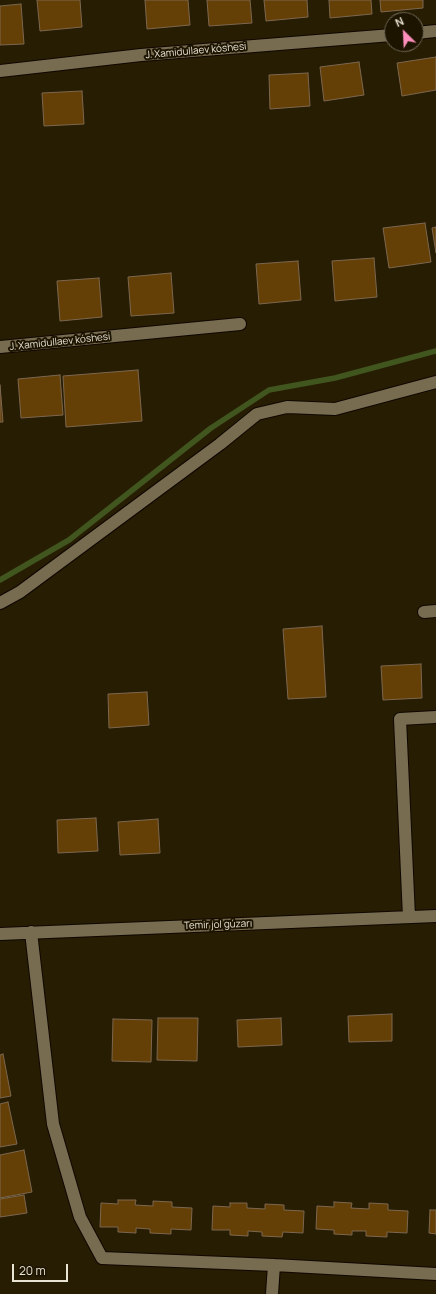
<!DOCTYPE html>
<meta charset="utf-8">
<style>
body{margin:0}
#map{position:relative;width:436px;height:1294px;overflow:hidden;background:#271d03;font-family:Manrope,sans-serif}
canvas{display:block}
.north{position:absolute;left:384px;top:12px;width:40px;height:40px;box-sizing:border-box;background:#1d1400;border:1px solid #6f6755;border-radius:50%;rotate:336deg;font-size:11px;font-weight:700;line-height:16px;text-align:center;color:#e9e3d4}
.north::after{content:'';display:block;margin:auto;width:14px;height:18px;background:#fe8ebb;clip-path:polygon(50% 0,100% 100%,50% 72%,0 100%)}
.scale{position:absolute;left:12px;top:1264px;width:56px;height:18px;box-sizing:border-box;border:2px solid #e9e3d4;border-top:0;padding-left:5px;font-size:12px;line-height:14px;white-space:nowrap;color:#e9e3d4;-webkit-text-stroke:3px #1d1400;paint-order:stroke}
</style>
<div id="map">
<canvas width="436" height="1294"></canvas>
<div class="north">N</div>
<div class="scale">20 m</div>
</div>
<script>
const c = document.querySelector('canvas').getContext('2d');
c.lineJoin = 'round';
const poly = rows => new Path2D(rows.map(r => 'M' + r).join(''));
function stroke(path, color, width, dash) { c.strokeStyle = color; c.lineWidth = width; c.lineCap = dash ? 'butt' : 'round'; c.setLineDash(dash || []); c.stroke(path); }
function fill(path, color) { c.fillStyle = color; c.fill(path, 'evenodd'); }
function drawText(font, color, halo, rows, align = 'center') {
  c.font = font + ' Manrope,sans-serif'; c.lineWidth = 4; c.setLineDash([]); c.textBaseline = 'middle'; c.strokeStyle = halo; c.fillStyle = color; for (const [text, x, y, turn = 0] of rows) {
    c.save(); c.translate(x, y); c.rotate((+turn || 0) * Math.PI / 180); c.textAlign = isNaN(turn) ? turn : align; if (halo) c.strokeText(text, 0, 0); c.fillText(text, 0, 0); c.restore();
  }
}
const stream = poly([
 [0,580,69,540,211,428,269,390,335,378,436,351]
]);
const building = poly([
 [37,0,80,0,82,27,40,31,37,0],
 [145,0,188,0,190,25,147,29,145,0],
 [207,0,250,0,252,23,209,26,207,0],
 [264,0,307,0,308,17,266,21,264,0],
 [329,0,371,0,372,14,330,18,329,0],
 [380,0,423,0,423,8,381,12,380,0],
 [21,4,24,44,0,45,0,6,21,4],
 [436,57,436,90,402,96,397,63,436,57],
 [359,62,364,95,324,101,320,67,359,62],
 [308,73,310,106,270,109,269,75,308,73],
 [82,91,84,124,44,126,42,93,82,91],
 [425,223,431,262,389,268,383,228,425,223],
 [436,227,436,253,432,228,436,227],
 [374,258,377,297,335,301,332,261,374,258],
 [298,261,301,300,259,304,256,264,298,261],
 [171,273,174,313,131,316,128,277,171,273],
 [99,278,102,317,60,321,57,281,99,278],
 [138,370,142,421,66,427,63,376,138,370],
 [60,375,63,415,21,418,18,379,60,375],
 [0,385,3,422,0,422,0,385],
 [322,626,326,697,288,699,283,629,322,626],
 [421,664,422,698,383,700,381,666,421,664],
 [147,692,149,725,109,728,108,694,147,692],
 [96,818,98,851,58,853,57,820,96,818],
 [158,819,160,853,120,855,118,822,158,819],
 [392,1014,392,1041,349,1042,348,1016,392,1014],
 [158,1018,198,1018,197,1061,157,1060,158,1018],
 [281,1018,282,1045,238,1047,237,1020,281,1018],
 [113,1019,152,1020,151,1062,112,1061,113,1019],
 [3,1054,11,1096,0,1098,0,1055,3,1054],
 [8,1102,17,1144,0,1147,0,1104,8,1102],
 [24,1150,32,1192,0,1198,0,1155,24,1150],
 [24,1195,27,1213,0,1217,0,1199,24,1195],
 [118,1200,136,1200,135,1205,153,1206,153,1201,172,1202,172,1207,192,1208,191,1230,171,1229,171,1234,150,1233,150,1229,136,1228,136,1233,118,1232,118,1227,100,1227,101,1203,118,1204,118,1200],
 [334,1202,352,1203,351,1208,369,1209,369,1203,388,1204,388,1210,408,1211,407,1233,387,1232,387,1237,366,1236,366,1231,352,1231,352,1235,334,1234,334,1230,316,1229,317,1206,334,1207,334,1202],
 [230,1203,247,1203,247,1208,265,1209,265,1204,284,1205,284,1210,304,1211,303,1233,283,1232,282,1237,262,1236,262,1232,248,1231,248,1236,230,1235,230,1230,212,1230,213,1206,230,1207,230,1203],
 [430,1210,436,1210,436,1234,429,1233,430,1210]
]);
const minor = poly([
 [416,33,436,31],
 [0,71,141,55,392,35],
 [0,347,240,324],
 [0,603,20,592,220,444,257,414,287,407,335,409,436,382],
 [424,612,436,611],
 [409,917,400,719,436,717],
 [31,932,53,1124,80,1217,102,1258,274,1265,436,1274],
 [0,934,436,916],
 [272,1294,274,1265]
]);
const streetNames = [
 ["J. Xamidullaev kóshesi",196,51,-5],
 ["J. Xamidullaev kóshesi",60,342,-6],
 ["Temir jol gúzarı",218,925,-2]
];
stroke(stream, '#41551e', 5.5);
fill(building, '#654006');
stroke(building, '#7c674f', 1);
stroke(minor, '#100700', 14);
stroke(minor, '#776c50', 12);
drawText('10px', '#e9e3d4', '#1d1400', streetNames);
</script>
